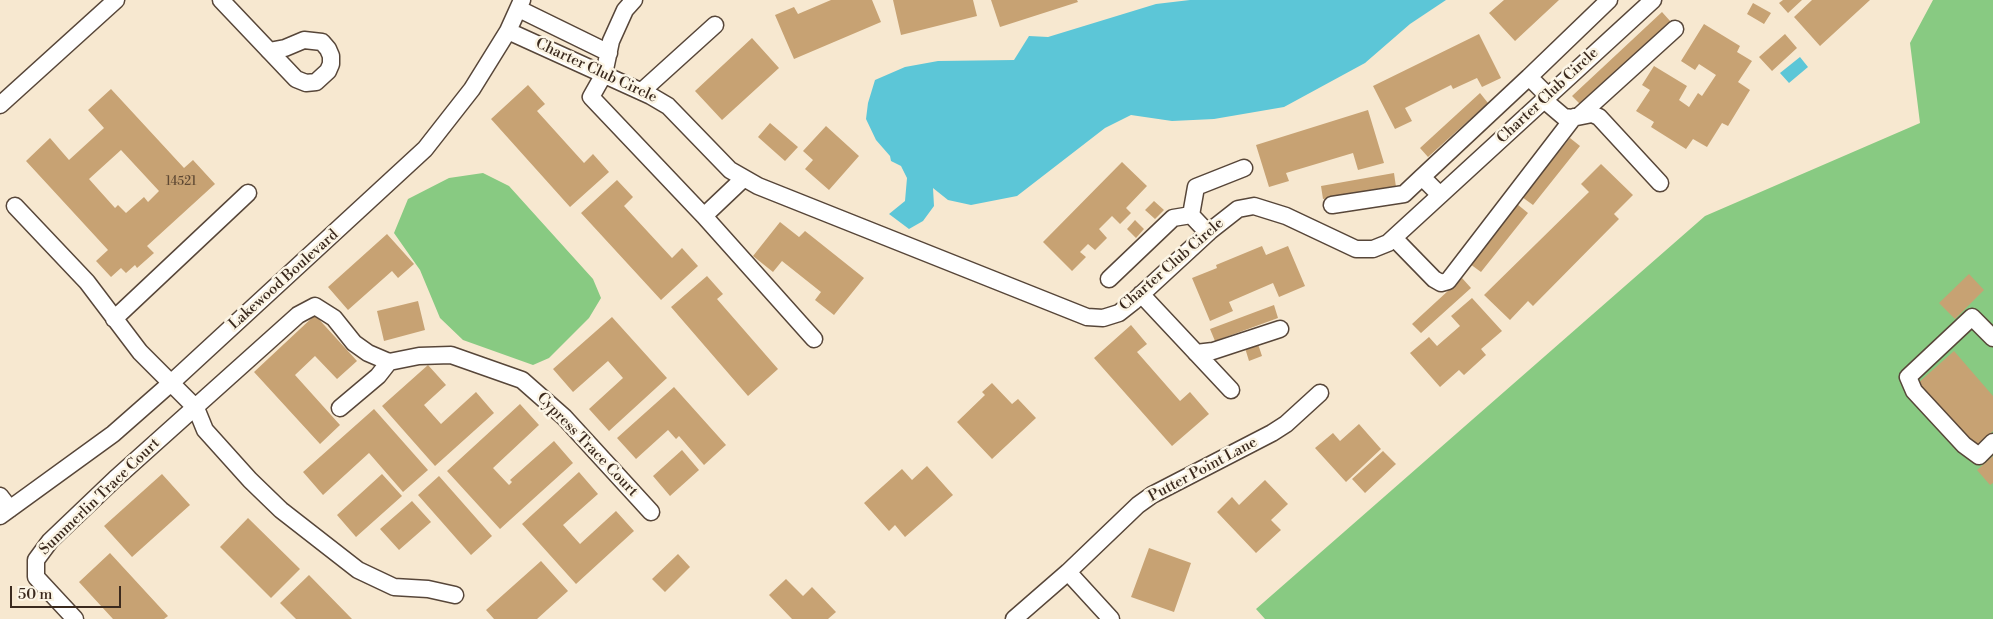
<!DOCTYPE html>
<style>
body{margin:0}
#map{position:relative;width:1993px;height:619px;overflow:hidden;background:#f7e8d0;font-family:"Libre Bodoni",serif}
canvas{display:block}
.scale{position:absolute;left:10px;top:586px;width:111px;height:22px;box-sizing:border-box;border:2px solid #3b2a1e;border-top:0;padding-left:6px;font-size:15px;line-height:18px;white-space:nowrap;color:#3b2a1e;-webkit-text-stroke:4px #fcf5e5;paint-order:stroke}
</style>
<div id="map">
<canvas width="1993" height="619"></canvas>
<div class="scale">50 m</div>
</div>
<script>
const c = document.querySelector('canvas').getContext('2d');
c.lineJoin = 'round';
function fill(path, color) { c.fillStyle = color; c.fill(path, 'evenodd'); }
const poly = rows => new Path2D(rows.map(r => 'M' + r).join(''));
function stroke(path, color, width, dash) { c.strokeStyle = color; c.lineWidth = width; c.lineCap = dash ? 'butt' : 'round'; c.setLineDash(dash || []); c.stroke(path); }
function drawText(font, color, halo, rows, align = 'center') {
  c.font = font + ' "Libre Bodoni",serif'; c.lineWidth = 5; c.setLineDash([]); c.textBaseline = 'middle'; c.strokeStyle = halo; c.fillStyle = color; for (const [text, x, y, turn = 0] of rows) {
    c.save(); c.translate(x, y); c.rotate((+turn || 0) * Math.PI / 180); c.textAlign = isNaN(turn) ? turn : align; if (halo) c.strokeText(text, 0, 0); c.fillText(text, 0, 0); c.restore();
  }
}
const green = poly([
 [1933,0,1993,0,1993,619,1265,619,1256,609,1705,216,1920,123,1910,43],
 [483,173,509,186,593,279,601,298,589,318,549,358,533,365,463,340,440,318,420,270,394,233,408,199,449,178]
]);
const water = poly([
 [1190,0,1446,0,1410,24,1365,63,1284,107,1214,119,1172,121,1131,115,1105,128,1017,196,971,205,948,200,933,188,934,206,923,221,909,229,889,214,905,201,907,178,901,166,891,161,890,156,876,140,866,119,868,103,875,80,905,67,938,61,1014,60,1029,36,1048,37,1156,4],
 [1800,57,1808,67,1789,83,1780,73]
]);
const building = poly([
 [831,0,872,0,881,22,794,59,775,15,794,7,798,14],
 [893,0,973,0,977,16,901,35],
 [991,0,1077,0,1078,2,1000,27],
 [1504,0,1559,0,1515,41,1489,13],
 [1783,0,1802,0,1788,13,1779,3],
 [1812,0,1870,0,1820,46,1794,17],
 [1753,3,1771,13,1764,24,1747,14],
 [1662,12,1671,22,1581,105,1572,96],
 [1704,24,1740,46,1737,52,1752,61,1738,82,1750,90,1728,126,1722,123,1707,147,1693,139,1686,149,1651,127,1654,122,1636,111,1650,90,1642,85,1654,66,1687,86,1679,100,1689,107,1698,93,1702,96,1716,75,1699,64,1695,70,1681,61],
 [1479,34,1501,78,1482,87,1477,78,1453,89,1451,85,1405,108,1412,121,1395,129,1373,86],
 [1785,34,1797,48,1772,71,1759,57],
 [752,38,779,68,722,120,695,91],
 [528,85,545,104,537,111,584,163,593,154,609,172,570,207,491,119],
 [111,89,184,168,193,160,215,184,147,246,154,253,137,268,135,265,126,273,121,268,111,277,96,261,108,250,26,161,50,138,69,160,104,128,88,110],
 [121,150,159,191,148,202,144,197,126,213,118,205,115,208,89,179],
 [1480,93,1488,103,1428,157,1420,148],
 [1368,110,1384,163,1358,170,1353,153,1286,173,1289,181,1269,187,1256,145],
 [770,123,798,147,785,161,758,137],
 [826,126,859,156,829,190,805,169,813,160,803,151],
 [1570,138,1580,146,1533,205,1522,197],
 [1122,162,1147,186,1126,208,1131,213,1120,224,1112,216,1099,229,1107,238,1095,250,1088,244,1080,252,1086,257,1072,271,1043,242],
 [1601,164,1633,195,1614,214,1619,219,1533,306,1528,301,1510,320,1484,295,1589,192,1581,184],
 [1394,173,1396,187,1323,199,1321,186],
 [617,180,633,197,624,206,672,258,682,248,698,266,661,300,581,213],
 [1154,201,1164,210,1155,219,1145,210],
 [1517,204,1528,213,1481,272,1470,264],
 [1135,220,1144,229,1136,238,1127,229],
 [780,222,799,237,805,231,864,278,834,315,815,300,821,292,782,261,773,272,753,256],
 [387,234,414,264,398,278,392,271,348,310,328,287],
 [1262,246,1266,255,1288,246,1305,286,1279,297,1273,283,1229,302,1233,311,1210,321,1192,278,1217,268,1216,265],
 [1969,274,1984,290,1955,319,1939,303],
 [707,276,723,294,717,299,778,369,748,396,671,307],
 [1462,278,1471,288,1421,333,1412,324],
 [1472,298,1502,331,1481,349,1486,355,1464,375,1459,370,1440,387,1410,353,1429,337,1437,346,1460,326,1451,316],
 [418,301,425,330,384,341,377,311],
 [1274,305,1278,318,1215,341,1210,329],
 [315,315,357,361,337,379,315,356,295,375,340,425,320,444,254,372],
 [612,317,667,378,609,431,589,409,623,378,608,361,573,392,553,369],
 [1131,325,1147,344,1137,352,1180,401,1190,392,1209,414,1172,446,1094,358],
 [1258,344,1262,356,1249,361,1245,348],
 [1954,351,1993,396,1993,431,1974,448,1917,384],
 [428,365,446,385,424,405,441,424,476,392,494,413,435,466,382,406],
 [992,383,1012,404,1018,399,1036,418,992,459,957,422,985,395,982,392],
 [674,387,726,445,704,465,679,436,676,439,668,430,636,459,617,438],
 [520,404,539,425,493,468,509,485,512,482,510,480,554,441,573,463,500,529,447,471],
 [374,409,428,470,403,492,369,453,323,495,303,472],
 [1359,424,1381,449,1346,482,1315,448,1333,433,1340,441],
 [682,450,699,470,670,496,653,476],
 [1383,451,1396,464,1365,493,1352,479],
 [1993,456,1993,483,1990,485,1977,470],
 [927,466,953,495,905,537,895,525,889,531,864,503,902,469,912,480],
 [579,472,598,494,563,525,580,544,616,511,634,531,576,584,522,524],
 [162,474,190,505,132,557,104,526],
 [382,474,402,496,356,537,337,515],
 [439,476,492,536,471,555,418,495],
 [1265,480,1288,504,1271,520,1281,530,1256,553,1217,512,1232,497,1239,505],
 [412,501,431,522,399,550,380,529],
 [248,518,300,569,271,598,220,547],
 [1149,548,1191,563,1174,612,1131,597],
 [110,553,168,616,164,619,113,619,79,582],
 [678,554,690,567,665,592,652,579],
 [541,561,568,591,537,619,494,619,486,610],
 [309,575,352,619,296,619,280,603],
 [786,579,803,596,812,587,836,612,828,619,792,619,769,595]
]);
const minor = poly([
 [221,0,296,79,306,83,316,82,328,71,331,64,331,56,328,49,322,42,304,40,285,48,269,51],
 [634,0,625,10,611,41,604,74,591,97,704,216],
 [519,9,609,53],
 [508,31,651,96,668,106,730,170,758,186,1087,317,1103,318,1119,313,1133,302,1210,231,1238,209,1254,206,1286,216,1356,249,1373,249,1388,243,1653,0],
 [1529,77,1609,0],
 [642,91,715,25],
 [1544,100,1564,117,1572,118,1592,114,1599,117,1660,183],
 [0,105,116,0],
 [1579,116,1675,29],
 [743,179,704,216,814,339],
 [1440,195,1422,177,1529,77,1548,96],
 [1332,205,1404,194,1422,177],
 [15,206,87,282,140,352,196,408,205,430,250,480,281,510,358,570,394,587,428,589,455,595],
 [1191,215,1196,187,1244,168],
 [1394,238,1434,279,1441,283,1448,281,1574,117],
 [1109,279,1173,218,1191,215,1208,233],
 [1141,294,1231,390],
 [114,319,248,193],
 [1993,338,1972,317,1908,377,1914,391,1964,445,1979,456,1993,442],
 [1196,353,1213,351,1280,329],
 [340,408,378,376,389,362],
 [0,496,10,509],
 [0,516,113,434,171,383,425,149,472,89,508,31,522,0],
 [1068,572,1111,619],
 [75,619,36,577,36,560,50,541,115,479,298,315,315,306,334,318,354,343,368,353,389,362,419,356,451,355,522,380,564,417,651,512],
 [1014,619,1068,572,1138,505,1152,495,1272,433,1286,424,1320,393]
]);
const numberNames = [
 ["14521",181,182]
];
const streetNames = [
 ["Charter Club Circle",596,71,25],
 ["Charter Club Circle",1548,96,-43],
 ["Charter Club Circle",1172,265,-41],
 ["Lakewood Boulevard",284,280,-42],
 ["Cypress Trace Court",587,445,46],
 ["Putter Point Lane",1203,470,-28],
 ["Summerlin Trace Court",100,497,-44]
];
fill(green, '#88ca82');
fill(water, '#5cc6d7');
fill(building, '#c7a273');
stroke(minor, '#574639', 19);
stroke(minor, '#fff', 16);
drawText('12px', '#5e4833', null, numberNames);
drawText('15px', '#3b2a1e', '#fcf5e5', streetNames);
</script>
